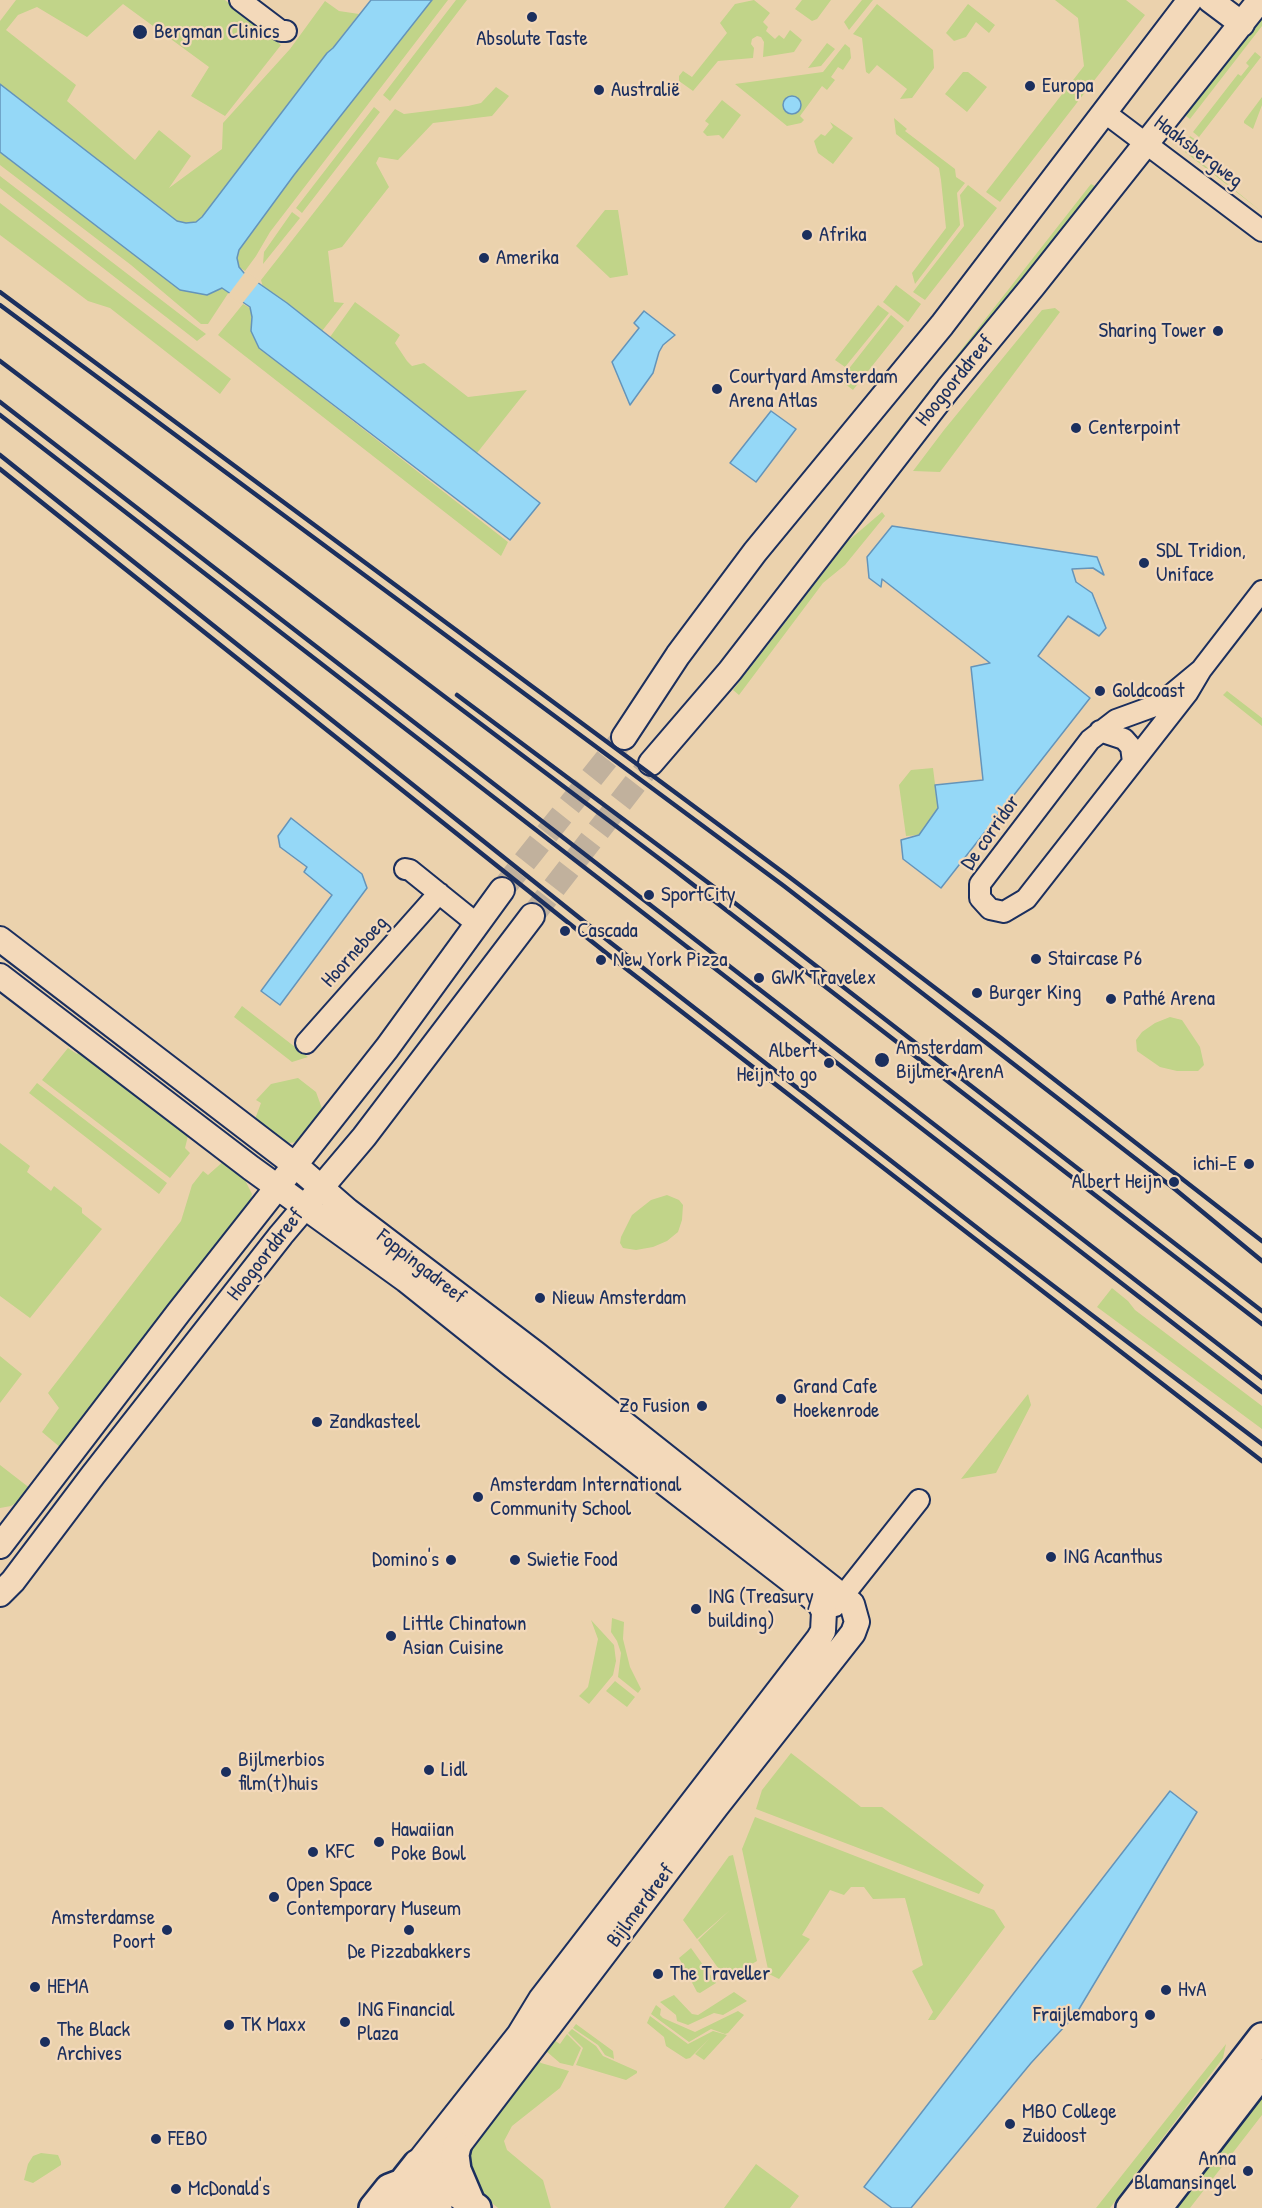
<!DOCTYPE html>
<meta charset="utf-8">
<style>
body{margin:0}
canvas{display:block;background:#ebd2ad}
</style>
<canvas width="1262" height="2208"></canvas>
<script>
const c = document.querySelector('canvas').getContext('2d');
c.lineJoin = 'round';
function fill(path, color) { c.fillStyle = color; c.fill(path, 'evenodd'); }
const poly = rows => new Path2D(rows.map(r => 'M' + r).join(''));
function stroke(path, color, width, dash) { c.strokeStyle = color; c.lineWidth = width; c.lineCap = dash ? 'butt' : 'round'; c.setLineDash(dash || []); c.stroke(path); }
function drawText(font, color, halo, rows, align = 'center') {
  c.font = font + ' "Patrick Hand",sans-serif'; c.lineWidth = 4.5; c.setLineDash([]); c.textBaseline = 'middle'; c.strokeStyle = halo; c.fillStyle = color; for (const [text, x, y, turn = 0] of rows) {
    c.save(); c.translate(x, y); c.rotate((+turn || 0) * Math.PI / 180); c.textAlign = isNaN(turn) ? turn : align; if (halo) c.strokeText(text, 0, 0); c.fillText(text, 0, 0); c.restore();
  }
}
const green = poly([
 [16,0,225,0,281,45,225,116,191,96,209,67,123,4,87,37,37,7,18,15,6,30,76,85,67,101,135,160,159,130,191,156,169,188,222,149,223,123,290,49,325,1,339,11,359,14,202,217,196,222,186,223,177,221,0,84,0,21],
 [432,0,448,0,270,232,256,256,245,271,239,267,237,258,239,250,294,175],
 [456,0,467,0,390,101,383,95],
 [754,0,770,13,763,22,768,27,766,31,775,39,779,35,784,39,790,30,802,40,794,52,763,57,764,42,761,37,757,36,752,39,751,44,754,48,753,58,718,61,693,91,679,81,679,76,683,71,692,77,727,33,720,23,735,4],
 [802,0,831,0,817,19,812,21,795,9],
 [862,0,873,0,849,30,844,22],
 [1055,0,1126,0,1145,15,1000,202,986,192,1084,66,1078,18],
 [877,4,933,50,934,68,912,98,900,99,907,89,877,65,869,74,866,72,862,38,853,34],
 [968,4,995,25,989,33,976,22,966,37,954,41,946,33],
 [1262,10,1262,26,1190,119,1182,113],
 [827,43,835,49,821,66,808,68],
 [845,44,850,48,851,58,843,70,838,67,831,77,835,80,827,90,822,86,800,116,804,120,801,123,787,126,735,84,823,72],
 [1255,52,1261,57,1199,137,1193,132,1238,74,1241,76,1249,66,1246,63],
 [963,72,968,72,987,87,967,112,945,94],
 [496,87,509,96,492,116,433,123,398,160,379,157,376,163,389,187,342,247,328,251,334,302,344,303,322,331,263,287,261,280,395,109,404,114,468,106,481,103],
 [1262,97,1262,105,1253,129,1244,123,1244,121],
 [722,100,741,115,723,139,719,135,707,136,703,132,709,124,705,121],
 [374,107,380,112,302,213,296,208],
 [894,118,907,129,905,131,955,169,956,177,965,183,957,193,960,225,915,284,912,273,946,228,941,180,939,168,896,134],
 [830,122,853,138,833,164,818,153,814,141,821,134,825,136,833,127],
 [1190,136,1196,140,1188,152,1262,212,1185,152],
 [0,152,180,290,207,295,222,288,229,292,208,324,201,324,131,265,0,165],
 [0,176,190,322,206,334,197,341,0,188],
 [1091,184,1095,186,902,434,891,442,889,442],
 [968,185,997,208,925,300,913,292,964,226,960,195],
 [0,203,231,379,220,394,110,308,88,301,0,235],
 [605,210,618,210,628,275,610,278,576,246],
 [292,212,300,218,263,264,264,252],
 [896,285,921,304,908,322,883,302],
 [355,302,400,335,395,343,407,361,412,366,424,363,468,397,527,390,477,453,330,337],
 [243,304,250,308,252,317,251,331,259,348,508,542,501,556,218,335],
 [878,305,889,313,845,367,835,360],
 [1055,308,1060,312,940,472,913,471,944,430,1042,310],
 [891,315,904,326,853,390,840,380],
 [882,512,885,516,845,565,823,583,739,695,733,690,848,541],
 [1227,691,1262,718,1262,726,1223,695],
 [933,768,938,808,919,835,906,836,899,785,911,770],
 [242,1006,308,1057,292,1062,234,1017],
 [1170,1017,1182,1020,1200,1047,1204,1065,1198,1071,1177,1071,1160,1067,1137,1051,1136,1040,1142,1032,1155,1023],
 [68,1048,77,1054,81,1048,189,1132,185,1148,190,1153,170,1178,42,1080],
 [298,1078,316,1092,324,1114,299,1142,288,1143,277,1138,255,1119,261,1103,256,1100,271,1084],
 [37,1083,167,1183,159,1194,29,1093],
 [0,1143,30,1166,27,1172,51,1191,54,1186,82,1208,82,1213,102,1229,30,1318,0,1296],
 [225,1160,243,1176,252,1194,248,1214,61,1448,42,1432,59,1408,48,1393,181,1221,192,1185,203,1171,208,1175],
 [667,1195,679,1200,683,1205,682,1220,678,1232,667,1241,653,1247,636,1250,623,1248,620,1243,621,1237,632,1215,651,1200],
 [1112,1288,1128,1301,1135,1310,1262,1406,1262,1429,1097,1307],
 [0,1356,22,1374,0,1403],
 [1028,1394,1031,1405,996,1473,961,1479],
 [0,1465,31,1489,24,1498,11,1506,0,1508],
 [612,1618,624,1622,623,1639,630,1667,641,1689,638,1693,618,1677,621,1653,617,1641,611,1632],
 [591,1620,614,1645,616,1661,613,1675,589,1704,579,1696,588,1687,598,1639],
 [615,1681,635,1697,627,1707,606,1691],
 [791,1753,861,1807,882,1807,984,1885,979,1894,756,1809,762,1790],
 [755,1817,994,1910,1005,1927,935,2020,928,2020,933,2012,912,1971,923,1965,905,1898,873,1899,864,1887,851,1887,844,1895,830,1890,802,1935,810,1939,779,1979,769,1974,742,1849],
 [733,1855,757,1961,726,1979,698,1940,730,1910,697,1939,683,1920,729,1856],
 [691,1948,716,1983,700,1993,697,1992,679,1958],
 [734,1992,747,2001,723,2015,714,2013,688,2025,677,2021,676,2015,660,2002,674,1995,692,2014,698,2015],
 [656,2005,661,2009,660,2015,663,2018,695,2032,738,2011,744,2015,728,2033,725,2034,711,2029,689,2042,651,2014],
 [650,2016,688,2044,713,2031,727,2035,704,2060,695,2054,710,2038,690,2058,686,2059,666,2046,664,2037,647,2023],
 [576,2024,613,2051,614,2059,605,2055,598,2045,573,2028],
 [572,2029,596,2046,603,2056,637,2071,637,2073,626,2080,576,2065,583,2048,568,2033],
 [567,2034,581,2048,573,2066,560,2063,546,2051,554,2040,560,2044],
 [1226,2044,1223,2058,1110,2208,1096,2208],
 [533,2057,541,2063,569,2071,560,2088,512,2126,504,2141,507,2150,543,2180,551,2208,498,2208,481,2194,467,2175,468,2149],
 [1262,2097,1262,2115,1190,2208,1174,2208],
 [41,2153,58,2155,61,2162,61,2165,33,2183,24,2180,28,2164,33,2156],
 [756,2164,799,2196,790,2208,724,2208]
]);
const water = poly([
 [371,0,432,0,294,175,239,250,237,258,239,267,244,273,287,303,540,503,510,540,259,348,251,331,252,317,250,307,222,288,207,295,180,290,0,152,0,84,177,221,186,223,196,222,202,217,327,53,333,48,371,0],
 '783 105a9 9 0 1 1 18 0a9 9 0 1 1-18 0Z',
 [644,311,675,335,663,345,659,352,653,373,630,405,612,362,639,328,634,323,644,311],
 [771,411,796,429,756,482,730,463,771,411],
 [892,526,1097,557,1104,575,1093,568,1072,569,1076,582,1092,593,1106,628,1099,636,1068,616,1038,656,1090,698,941,888,903,859,901,840,919,835,938,808,935,785,983,780,971,667,990,663,882,579,881,587,869,578,867,557,892,526],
 [291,818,362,874,367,888,280,1005,261,991,332,895,304,872,307,867,280,847,278,836,291,818],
 [1170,1791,1197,1812,1076,2014,1031,2063,911,2208,892,2208,864,2187,1170,1791]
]);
const pier = poly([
 [246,271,260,281,241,305,228,295]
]);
const tertiaryTunnel = poly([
 [502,890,624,737],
 [532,916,651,763]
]);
const minor = poly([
 [240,0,281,31,286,31],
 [1104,112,1262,231],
 [1201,670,1160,704,1116,720,1090,740,980,884,980,898,990,909,1004,912,1026,899,1188,692,1201,670,1262,591],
 [1100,731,1124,739,1131,747,1133,762],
 [405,869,410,870,477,924],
 [306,1043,439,893],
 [835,1606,919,1500]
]);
const tertiary = poly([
 [1210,0,1242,24],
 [624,737,678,655,755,552,942,325,1190,0],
 [651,763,730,671,948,389,1033,286,1260,0],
 [0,939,295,1165,348,1211,536,1354,852,1604,857,1622,853,1633,716,1807,461,2142,445,2159,428,2171,415,2185],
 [0,976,251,1168,406,1280,511,1364,802,1589,820,1604,824,1612,823,1631,819,1638,541,1999,519,2035,417,2164],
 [0,1546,179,1312,387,1048,502,890],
 [0,1594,13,1581,93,1475,281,1235,364,1137,532,916]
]);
const secondary = poly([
 [457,2146,455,2155,457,2170,471,2203],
 [373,2208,389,2188,402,2183,417,2164,477,2208],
 [397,2208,412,2190,438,2208],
 [1130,2208,1262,2037],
 [1158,2208,1262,2073]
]);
const rail = poly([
 [0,292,788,876,1001,1038,1262,1241],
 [0,305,784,886,1176,1190,1262,1261],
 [0,361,669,866,1262,1324],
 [0,402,1262,1378],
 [0,415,1262,1392],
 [0,455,611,943,989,1237,1262,1444],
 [0,469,620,964,1262,1461],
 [457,695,718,890,1262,1311]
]);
const markers = [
 [532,17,6,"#1b2f5e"],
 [140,32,8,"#1b2f5e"],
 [1030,86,6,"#1b2f5e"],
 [599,90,6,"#1b2f5e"],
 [807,235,6,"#1b2f5e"],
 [484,258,6,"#1b2f5e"],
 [1218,331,6,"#1b2f5e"],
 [717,389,6,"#1b2f5e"],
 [1076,428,6,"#1b2f5e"],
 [1144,563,6,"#1b2f5e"],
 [1100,691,6,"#1b2f5e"],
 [649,895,6,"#1b2f5e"],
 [565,931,6,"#1b2f5e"],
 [1036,959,6,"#1b2f5e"],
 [601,960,6,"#1b2f5e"],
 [759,978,6,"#1b2f5e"],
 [977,993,6,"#1b2f5e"],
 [1111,999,6,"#1b2f5e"],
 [882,1060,8,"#1b2f5e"],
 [829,1063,6,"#1b2f5e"],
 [1249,1164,6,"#1b2f5e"],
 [1174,1182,6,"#1b2f5e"],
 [540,1298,6,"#1b2f5e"],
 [781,1399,6,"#1b2f5e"],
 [702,1406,6,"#1b2f5e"],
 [317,1422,6,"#1b2f5e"],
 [478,1497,6,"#1b2f5e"],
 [1051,1557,6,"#1b2f5e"],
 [451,1560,6,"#1b2f5e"],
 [515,1560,6,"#1b2f5e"],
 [696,1609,6,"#1b2f5e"],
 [391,1636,6,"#1b2f5e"],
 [429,1770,6,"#1b2f5e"],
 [226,1772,6,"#1b2f5e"],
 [379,1842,6,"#1b2f5e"],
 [313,1852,6,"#1b2f5e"],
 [274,1897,6,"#1b2f5e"],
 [167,1930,6,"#1b2f5e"],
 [409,1930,6,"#1b2f5e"],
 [658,1974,6,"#1b2f5e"],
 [35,1987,6,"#1b2f5e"],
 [1166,1990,6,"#1b2f5e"],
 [1150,2015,6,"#1b2f5e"],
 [345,2022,6,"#1b2f5e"],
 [229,2025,6,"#1b2f5e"],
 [45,2042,6,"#1b2f5e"],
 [1010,2124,6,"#1b2f5e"],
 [156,2139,6,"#1b2f5e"],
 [1248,2171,6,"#1b2f5e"],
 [176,2189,6,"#1b2f5e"]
];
const poiNames = [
 ["Bergman Clinics",154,32],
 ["Absolute Taste",532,39,"center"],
 ["Europa",1042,86],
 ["Australië",611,90],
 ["Afrika",819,235],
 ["Amerika",496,258],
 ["Sharing Tower",1206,331,"right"],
 ["Courtyard Amsterdam",729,377],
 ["Arena Atlas",729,401],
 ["Centerpoint",1088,428],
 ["SDL Tridion,",1156,551],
 ["Uniface",1156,575],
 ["Goldcoast",1112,691],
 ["SportCity",661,895],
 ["Cascada",577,931],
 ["Staircase P6",1048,959],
 ["New York Pizza",613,960],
 ["GWK Travelex",771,978],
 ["Burger King",989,993],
 ["Pathé Arena",1123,999],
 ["Amsterdam",896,1048],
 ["Bijlmer ArenA",896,1072],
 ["Albert",817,1051,"right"],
 ["Heijn to go",817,1075,"right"],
 ["ichi-E",1237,1164,"right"],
 ["Albert Heijn",1162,1182,"right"],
 ["Nieuw Amsterdam",552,1298],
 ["Grand Cafe",793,1387],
 ["Hoekenrode",793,1411],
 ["Zo Fusion",690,1406,"right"],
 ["Zandkasteel",329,1422],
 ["Amsterdam International",490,1485],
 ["Community School",490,1509],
 ["ING Acanthus",1063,1557],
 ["Domino's",439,1560,"right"],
 ["Swietie Food",527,1560],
 ["ING (Treasury",708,1597],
 ["building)",708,1621],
 ["Little Chinatown",403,1624],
 ["Asian Cuisine",403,1648],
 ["Bijlmerbios",238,1760],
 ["film(t)huis",238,1784],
 ["Lidl",441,1770],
 ["Hawaiian",391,1830],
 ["Poke Bowl",391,1854],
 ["KFC",325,1852],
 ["Open Space",286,1885],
 ["Contemporary Museum",286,1909],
 ["Amsterdamse",155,1918,"right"],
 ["Poort",155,1942,"right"],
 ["De Pizzabakkers",409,1952,"center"],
 ["The Traveller",670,1974],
 ["HEMA",47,1987],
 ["HvA",1178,1990],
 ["ING Financial",357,2010],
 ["Plaza",357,2034],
 ["Fraijlemaborg",1138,2015,"right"],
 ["TK Maxx",241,2025],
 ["The Black",57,2030],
 ["Archives",57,2054],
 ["MBO College",1022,2112],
 ["Zuidoost",1022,2136],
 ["FEBO",168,2139],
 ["Anna",1236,2159,"right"],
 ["Blamansingel",1236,2183,"right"],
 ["McDonald's",188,2189]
];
const streetNames = [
 ["Haaksbergweg",1198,152,37],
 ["Hoogoorddreef",955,381,-51],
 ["De corridor",991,833,-55],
 ["Hoorneboeg",355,952,-48],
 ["Hoogoorddreef",266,1255,-52],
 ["Foppingadreef",421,1267,38],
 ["Bijlmerdreef",641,1906,-53]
];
fill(green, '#c1d489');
fill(water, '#95d8f7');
stroke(water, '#6494ba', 1.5);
fill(pier, '#ebd2ad');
stroke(tertiaryTunnel, '#c1b19d', 24, [24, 12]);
stroke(minor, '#1b2f5e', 24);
stroke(tertiary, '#1b2f5e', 28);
stroke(secondary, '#1b2f5e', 32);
stroke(minor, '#f3d9ba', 20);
stroke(tertiary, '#f3d9ba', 24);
stroke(secondary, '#f3d9ba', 27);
stroke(rail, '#1b2f5e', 4.5);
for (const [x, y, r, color] of markers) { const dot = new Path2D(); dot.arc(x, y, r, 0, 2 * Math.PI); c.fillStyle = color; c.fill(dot); stroke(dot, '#f3d9ba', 2); }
drawText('21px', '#1b2f5e', '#f3d9ba', poiNames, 'left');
drawText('21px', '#1b2f5e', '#f3d9ba', streetNames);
</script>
